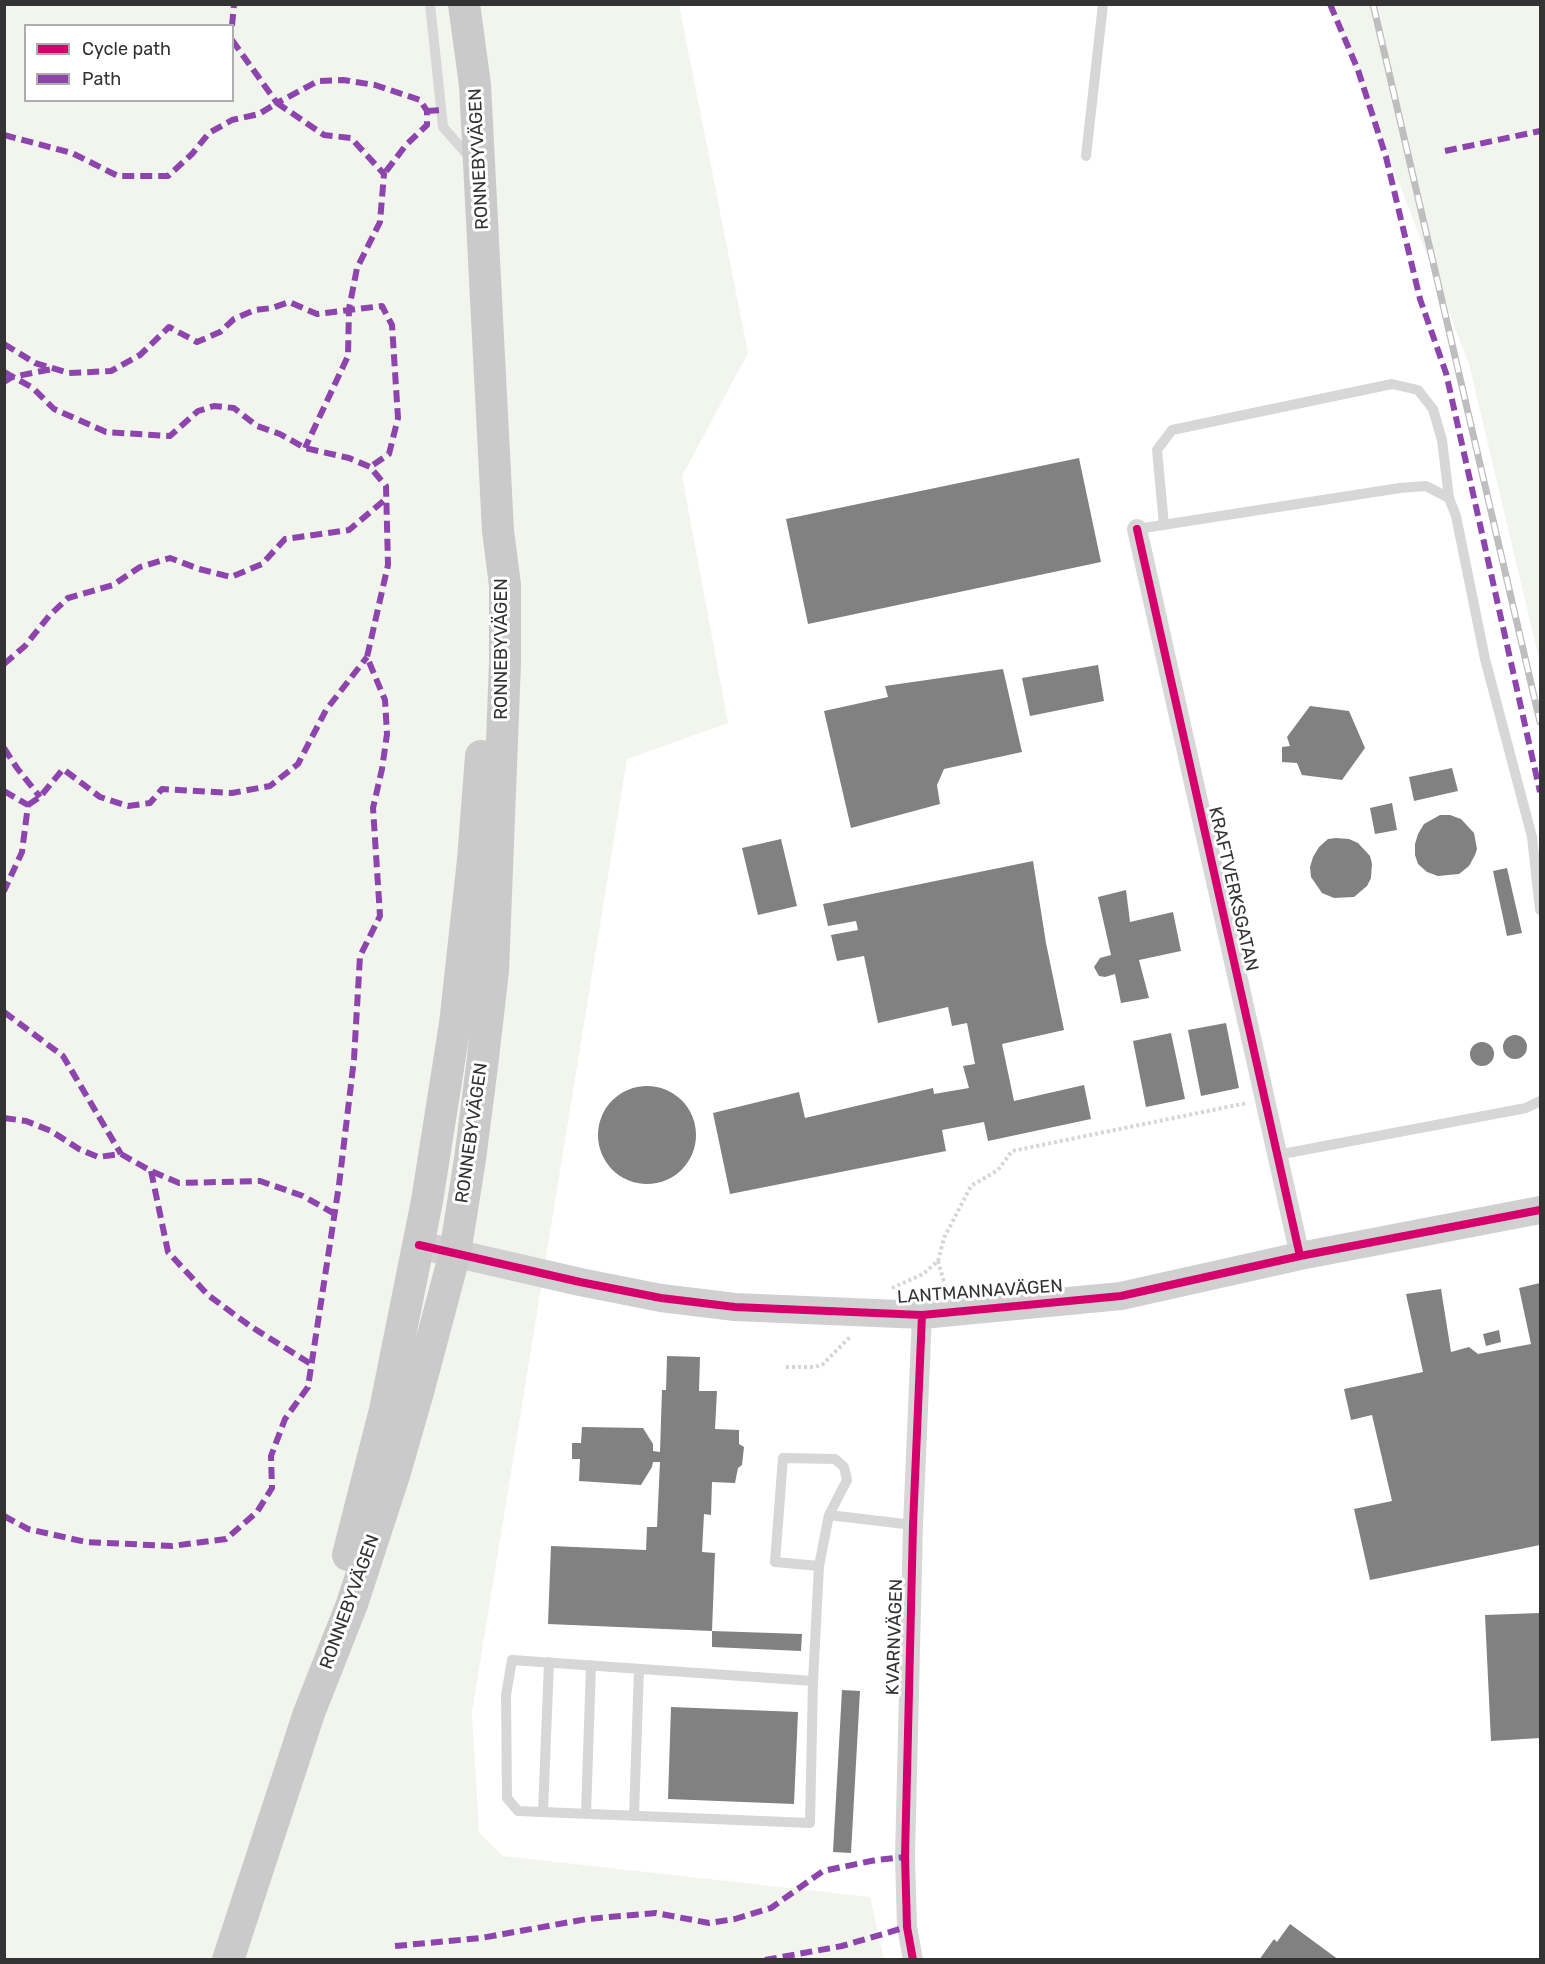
<!DOCTYPE html>
<meta charset="utf-8">
<style>
body{margin:0}
#map{position:relative;width:1545px;height:1964px;overflow:hidden;background:#fff;font-family:Rubik,sans-serif}
canvas{display:block}
.frame{position:absolute;inset:0;border:6px solid #333;pointer-events:none}
.legend{position:absolute;left:24px;top:24px;width:210px;height:78px;box-sizing:border-box;background:#fff;border:2px solid #adadad;margin:0;padding:8px 10px;list-style:none;font-size:18px;color:#333}
.legend li{display:flex;align-items:center;gap:12px;height:30px}
.legend b{width:30px;border:2px solid #adadad}
</style>
<div id="map">
<canvas width="1545" height="1964"></canvas>
<div class="frame"></div>
<ul class="legend">
<li><b style="height:8px;background:#d6006c"></b>Cycle path</li>
<li><b style="height:8px;background:#8e44ad"></b>Path</li>
</ul>
</div>
<script>
const c = document.querySelector('canvas').getContext('2d');
c.lineJoin = 'round';
function fill(path, color) { c.fillStyle = color; c.fill(path, 'evenodd'); }
const poly = rows => new Path2D(rows.map(r => 'M' + r).join(''));
function stroke(path, color, width, dash) { c.strokeStyle = color; c.lineWidth = width; c.lineCap = dash ? 'butt' : 'round'; c.setLineDash(dash || []); c.stroke(path); }
function drawText(font, color, halo, rows, align = 'center') {
  c.font = font + ' Rubik,sans-serif'; c.lineWidth = 6; c.setLineDash([]); c.textBaseline = 'middle'; c.strokeStyle = halo; c.fillStyle = color; for (const [text, x, y, turn = 0] of rows) {
    c.save(); c.translate(x, y); c.rotate((+turn || 0) * Math.PI / 180); c.textAlign = isNaN(turn) ? turn : align; if (halo) c.strokeText(text, 0, 0); c.fillText(text, 0, 0); c.restore();
  }
}
const green = poly([
 [5,5,679,5,748,353,682,476,728,723,627,759,472,1712,479,1833,503,1856,870,1897,884,1959,5,1960],
 [26,26,232,26,232,100,26,100],
 [1330,5,1540,5,1540,663,1469,364]
]);
const building = poly([
 [1079,458,1101,562,808,624,786,519],
 [1098,665,1104,701,1030,716,1022,678],
 [1003,669,1022,752,944,769,937,785,940,804,851,828,824,711,888,697,885,686],
 [1310,706,1349,711,1365,748,1342,780,1302,775,1297,763,1282,762,1282,747,1290,746,1287,737],
 [1452,768,1458,791,1414,801,1409,777],
 [1392,803,1397,830,1375,834,1370,808],
 [1440,815,1450,815,1461,819,1474,833,1477,849,1475,855,1469,866,1459,874,1438,876,1427,872,1418,864,1415,855,1415,844,1418,834,1424,824],
 [1336,838,1349,839,1358,843,1370,856,1372,864,1371,878,1367,886,1354,897,1334,898,1322,893,1311,877,1310,867,1313,857,1319,847,1328,839],
 [781,839,797,906,758,915,742,848],
 [1033,861,1046,943,1064,1030,1002,1044,1014,1101,1084,1085,1091,1119,988,1141,984,1122,942,1130,946,1151,730,1194,713,1113,799,1092,805,1118,933,1088,934,1094,969,1088,963,1066,975,1064,967,1023,952,1026,948,1007,878,1023,864,956,837,961,831,935,858,930,856,921,828,926,823,904],
 [1507,868,1522,933,1507,936,1493,871],
 [1126,890,1130,922,1173,912,1181,951,1139,960,1149,998,1121,1003,1115,974,1105,977,1099,976,1094,967,1100,958,1111,955,1098,897],
 [1226,1023,1239,1088,1201,1096,1188,1030],
 [1171,1033,1185,1099,1146,1107,1133,1041],
 '1503 1047a12 12 0 1 1 24 0a12 12 0 1 1-24 0Z',
 '1470 1054a12 12 0 1 1 24 0a12 12 0 1 1-24 0Z',
 '598 1135a49 49 0 1 1 98 0a49 49 0 1 1-98 0Z',
 [1540,1283,1540,1545,1370,1580,1354,1509,1392,1501,1372,1415,1351,1420,1344,1389,1423,1372,1406,1294,1441,1289,1451,1352,1469,1347,1478,1354,1531,1344,1519,1288],
 [1499,1330,1501,1342,1486,1346,1483,1334],
 [667,1356,700,1357,699,1391,717,1391,715,1429,739,1430,739,1444,744,1447,742,1465,738,1468,735,1483,712,1482,711,1515,704,1514,702,1552,715,1553,712,1631,548,1624,551,1546,646,1550,647,1527,657,1527,660,1462,653,1462,652,1467,641,1485,579,1481,580,1459,572,1459,572,1443,581,1443,582,1427,643,1428,653,1444,653,1451,660,1452,662,1390,666,1390],
 [1540,1613,1540,1738,1491,1741,1485,1615],
 [712,1631,802,1634,801,1651,712,1647],
 [842,1690,860,1691,851,1853,833,1852],
 [671,1707,798,1712,794,1804,668,1799],
 [1290,1924,1339,1960,1259,1960,1274,1939,1277,1942]
]);
const path = poly([
 [938,1261,946,1289],
 [892,1288,923,1274,938,1261,944,1238,971,1186,998,1170,1012,1151,1247,1103],
 [786,1367,815,1367,823,1364,851,1336]
]);
const lane = poly([
 [430,4,443,127,472,160],
 [1086,156,1103,4],
 [1164,525,1157,450,1172,430,1392,384,1418,390,1433,409,1442,440,1449,498],
 [1137,529,1400,488,1426,486,1449,498,1456,516,1485,659,1532,837,1540,910],
 [1277,1155,1526,1108,1540,1101],
 [829,1515,819,1566,775,1562,783,1458,835,1459,844,1467,847,1480,829,1515,913,1525],
 [813,1681,810,1823,518,1811,507,1798,506,1695,512,1660,813,1681,819,1566],
 [543,1812,549,1662],
 [586,1813,591,1665],
 [634,1815,639,1669]
]);
const street = poly([
 [1137,529,1300,1256],
 [913,1960,907,1927,905,1857,913,1525,922,1315]
]);
const secondary = poly([
 [419,1245,580,1282,661,1298,735,1307,922,1315,1121,1296,1300,1256,1540,1210]
]);
const primary = poly([
 [348,1555,385,1410,427,1201,455,1024,473,860,481,756],
 [228,1960,309,1713,352,1604,395,1472,418,1392,455,1253,470,1159,482,1066,493,971,505,663,505,585,498,531,475,85,464,4]
]);
const rail = poly([
 [1373,4,1540,722]
]);
const quiet = poly([
 [1330,4,1358,70,1386,157,1420,299,1446,373,1540,792],
 [232,26,234,4],
 [232,40,277,103,318,81,343,80,375,85,420,100,427,111,427,125,406,145,384,174],
 [427,111,441,110],
 [4,135,72,153,118,176,168,176,192,154,209,133,232,120,259,114,277,103,324,135,351,138,384,174,380,222,357,268,349,309,348,356,305,448],
 [1445,151,1540,131],
 [4,344,35,363,69,373,111,371,140,355,169,327,197,342,220,332,234,319,255,310,272,308,289,302,317,314,382,306,392,325,398,418,389,454,370,467],
 [4,372,33,388,54,409,106,432,170,436,198,411,214,406,234,408,257,426,280,434,305,448,349,458,370,467,386,486,388,565,367,657,385,700,387,734,382,769,373,808,380,916,360,956,354,1059,339,1185,308,1387,285,1419,271,1456,272,1488,257,1512,226,1539,172,1546,86,1542,28,1529,4,1516],
 [4,382,12,377,52,369],
 [4,664,25,646,49,616,68,598,113,585,140,567,170,558,199,569,231,577,262,564,285,539,349,530,387,498],
 [4,748,17,768,40,797],
 [4,791,28,805,22,852,4,891],
 [28,805,40,797,63,769,100,797,128,806,150,803,162,789,232,793,270,786,298,764,326,710,367,657],
 [4,1012,63,1056,121,1154],
 [4,1118,26,1121,51,1131,79,1149,98,1157,121,1154,151,1171,179,1183,260,1181,303,1196,335,1214],
 [151,1171,168,1252,208,1295,250,1326,311,1364],
 [395,1946,481,1938,587,1919,656,1913,709,1923,735,1919,771,1908,823,1871,876,1860,905,1857],
 [765,1960,842,1946,907,1927]
]);
const cycleway = poly([
 [1137,529,1300,1256],
 [419,1245,580,1282,661,1298,735,1307,922,1315,1121,1296,1300,1256,1540,1210],
 [913,1960,907,1927,905,1857,913,1525,922,1315]
]);
const streetNames = [
 ["RONNEBYVÄGEN",479,159,-93],
 ["RONNEBYVÄGEN",502,649,-90],
 ["KRAFTVERKSGATAN",1233,889,77],
 ["RONNEBYVÄGEN",472,1133,-82],
 ["LANTMANNAVÄGEN",980,1292,-4],
 ["RONNEBYVÄGEN",350,1602,-70],
 ["KVARNVÄGEN",895,1637,-88]
];
fill(green, '#f1f5ed');
fill(building, '#818181');
stroke(path, '#d6d6d6', 4, [3, 3]);
stroke(lane, '#d7d7d7', 10);
stroke(street, '#d7d7d7', 20);
stroke(secondary, '#d0d0d0', 28);
stroke(primary, '#cacaca', 32);
stroke(rail, '#bebebe', 7);
stroke(rail, '#fff', 4.5, [14]);
stroke(quiet, '#8e44ad', 6, [12, 6]);
stroke(cycleway, '#d6006c', 8);
drawText('18px', '#333', '#fff', streetNames);
</script>
